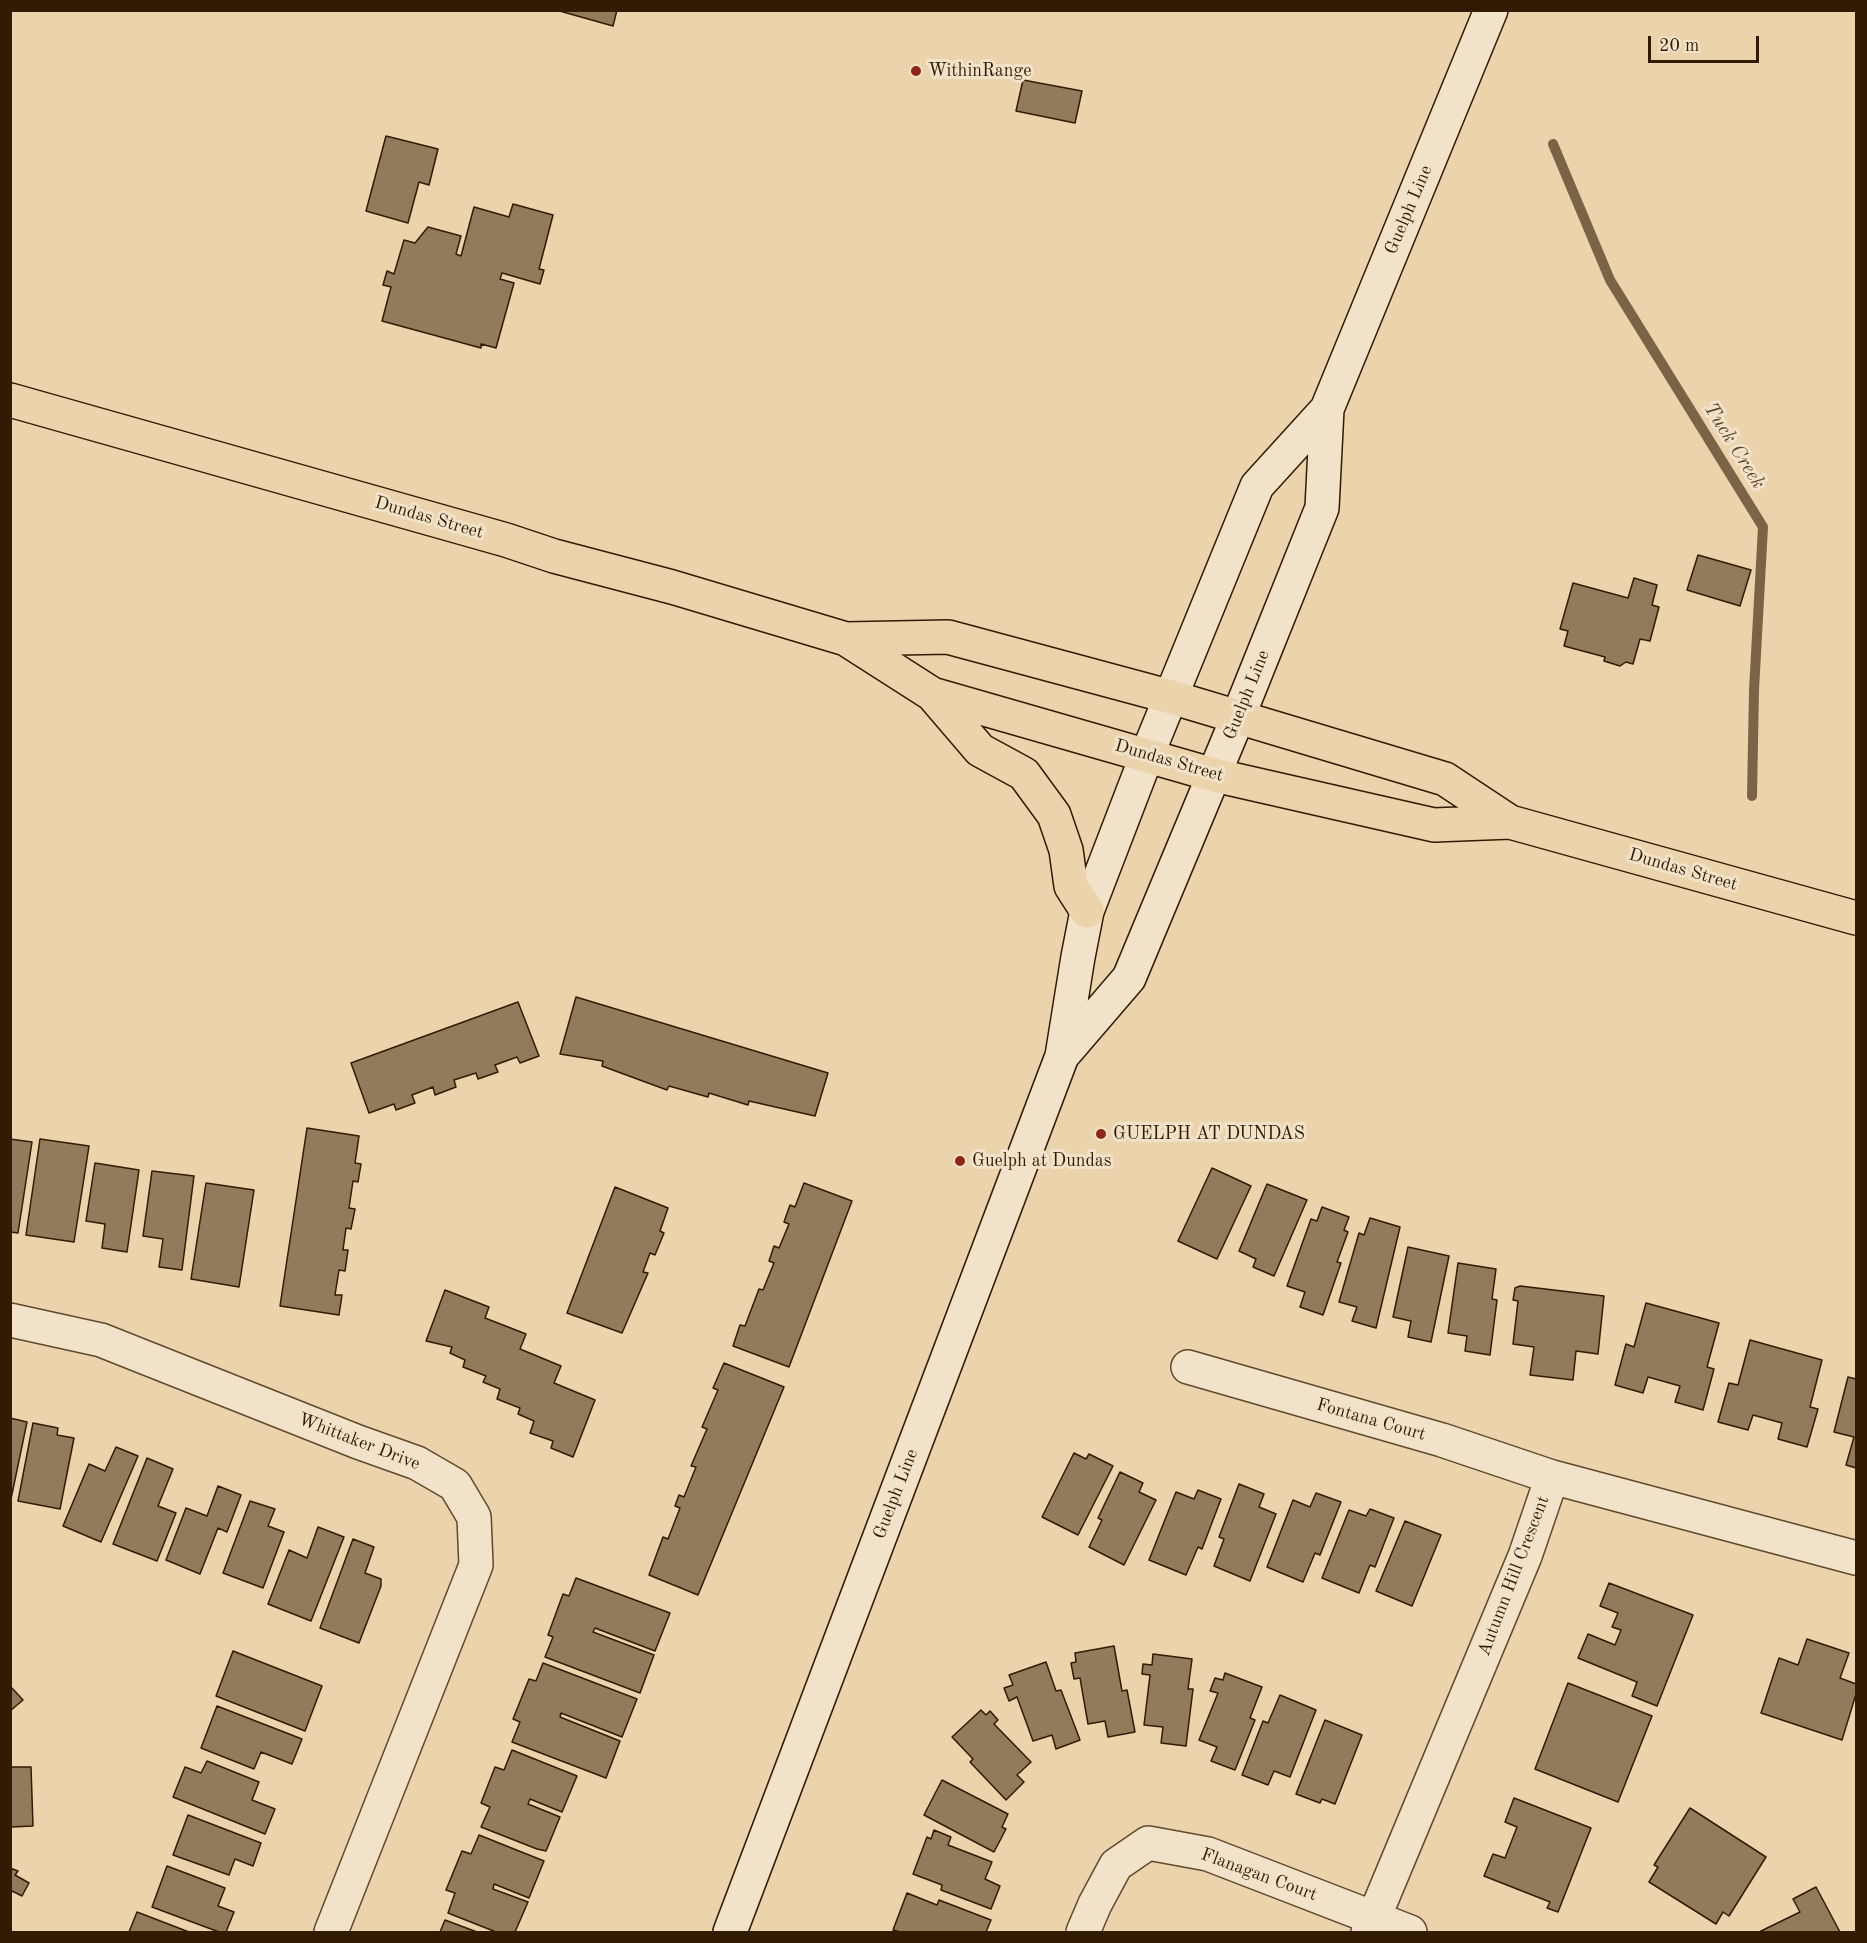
<!DOCTYPE html>
<style>
body{margin:0}
#map{position:relative;width:1867px;height:1943px;overflow:hidden;background:#ebd3ac;font-family:"Old Standard TT",serif}
canvas{display:block}
.frame{position:absolute;inset:0;border:12px solid #311b03;pointer-events:none}
.scale{position:absolute;left:1648px;top:36px;width:111px;height:27px;box-sizing:border-box;border:3px solid #311b03;border-top:0;padding-left:8px;font-size:18px;line-height:21px;white-space:nowrap;color:#311b03;-webkit-text-stroke:4px #f2e2c9;paint-order:stroke}
</style>
<div id="map">
<canvas width="1867" height="1943"></canvas>
<div class="frame"></div>
<div class="scale">20 m</div>
</div>
<script>
const c = document.querySelector('canvas').getContext('2d');
c.lineJoin = 'round';
const poly = rows => new Path2D(rows.map(r => 'M' + r).join(''));
function stroke(path, color, width, dash) { c.strokeStyle = color; c.lineWidth = width; c.lineCap = dash ? 'butt' : 'round'; c.setLineDash(dash || []); c.stroke(path); }
function fill(path, color) { c.fillStyle = color; c.fill(path, 'evenodd'); }
function drawText(font, color, halo, rows, align = 'center') {
  c.font = font + ' "Old Standard TT",serif'; c.lineWidth = 6; c.setLineDash([]); c.textBaseline = 'middle'; c.strokeStyle = halo; c.fillStyle = color; for (const [text, x, y, turn = 0] of rows) {
    c.save(); c.translate(x, y); c.rotate((+turn || 0) * Math.PI / 180); c.textAlign = isNaN(turn) ? turn : align; if (halo) c.strokeText(text, 0, 0); c.fillText(text, 0, 0); c.restore();
  }
}
const stream = poly([
 [1553,144,1610,280,1763,527,1754,690,1752,796]
]);
const building = poly([
 [556,10,617,10,613,26,556,10],
 [1023,80,1082,91,1075,123,1016,111,1023,80],
 [386,136,438,149,429,185,419,182,408,223,366,211,386,136],
 [513,204,553,215,539,269,544,270,540,284,502,273,500,279,514,283,496,348,481,344,481,348,382,321,391,287,383,285,387,271,394,274,404,240,415,243,428,227,461,236,456,254,461,256,474,207,509,217,513,204],
 [1698,555,1751,570,1740,606,1687,590,1698,555],
 [1634,578,1657,585,1652,605,1659,607,1650,641,1640,639,1633,664,1626,662,1620,666,1604,661,1605,657,1564,646,1568,631,1560,629,1573,583,1628,598,1634,578],
 [576,997,828,1073,815,1116,749,1101,748,1105,709,1093,708,1097,669,1086,667,1090,602,1066,603,1061,560,1054,576,997],
 [518,1002,539,1056,520,1063,517,1057,495,1065,498,1072,478,1079,476,1073,454,1080,456,1087,435,1095,433,1087,412,1095,415,1103,396,1110,394,1104,369,1113,351,1063,518,1002],
 [307,1128,359,1136,355,1163,361,1164,358,1182,353,1181,349,1208,355,1209,351,1229,346,1228,343,1250,348,1250,345,1271,339,1270,335,1295,342,1295,339,1315,280,1306,307,1128],
 [10,1139,32,1142,18,1233,10,1232,10,1139],
 [40,1139,89,1146,74,1242,26,1235,40,1139],
 [95,1163,139,1170,127,1252,102,1248,105,1224,86,1221,95,1163],
 [1212,1168,1251,1186,1217,1259,1178,1241,1212,1168],
 [152,1171,194,1176,182,1270,159,1267,163,1239,143,1236,152,1171],
 [206,1183,254,1190,239,1287,191,1279,206,1183],
 [804,1183,852,1201,789,1367,733,1346,740,1325,745,1326,759,1289,763,1290,774,1263,769,1261,774,1246,779,1248,789,1224,784,1222,790,1205,795,1207,804,1183],
 [1267,1184,1307,1200,1274,1276,1253,1267,1256,1259,1239,1251,1267,1184],
 [615,1187,668,1208,660,1231,664,1233,655,1255,650,1253,643,1272,648,1273,622,1333,567,1313,615,1187],
 [1322,1207,1349,1217,1344,1230,1348,1232,1337,1262,1341,1263,1323,1315,1300,1307,1305,1292,1287,1286,1311,1219,1317,1221,1322,1207],
 [1370,1218,1400,1227,1376,1328,1352,1321,1357,1307,1339,1302,1359,1233,1364,1235,1370,1218],
 [1408,1247,1449,1256,1431,1342,1408,1337,1411,1321,1393,1317,1408,1247],
 [1458,1263,1496,1269,1492,1299,1497,1300,1490,1355,1465,1351,1467,1336,1448,1333,1458,1263],
 [1520,1286,1604,1296,1598,1354,1576,1351,1573,1380,1530,1375,1534,1347,1513,1344,1518,1301,1513,1300,1515,1288,1520,1286],
 [445,1290,489,1307,485,1318,526,1334,520,1349,561,1366,554,1383,595,1400,573,1457,551,1448,553,1441,530,1433,534,1421,518,1414,520,1408,497,1399,500,1389,483,1382,486,1376,463,1367,465,1360,450,1353,452,1347,426,1341,445,1290],
 [1646,1303,1719,1323,1707,1367,1714,1369,1703,1410,1675,1402,1680,1386,1648,1377,1643,1393,1615,1385,1626,1344,1634,1347,1646,1303],
 [1750,1340,1822,1360,1810,1407,1818,1409,1807,1447,1778,1439,1782,1423,1753,1415,1748,1430,1718,1422,1729,1383,1738,1385,1750,1340],
 [724,1363,784,1387,698,1595,649,1575,663,1537,668,1539,680,1508,675,1506,679,1495,684,1497,696,1467,691,1466,707,1429,702,1427,718,1390,713,1388,724,1363],
 [1848,1377,1856,1379,1856,1468,1846,1465,1854,1437,1834,1432,1848,1377],
 [10,1418,27,1422,11,1499,10,1499,10,1418],
 [33,1423,58,1428,57,1435,74,1438,60,1509,18,1501,33,1423],
 [116,1447,138,1456,101,1542,63,1526,89,1464,105,1471,116,1447],
 [1074,1453,1086,1459,1089,1454,1113,1466,1078,1535,1042,1517,1074,1453],
 [147,1458,173,1469,158,1506,176,1513,157,1561,113,1544,147,1458],
 [1120,1472,1143,1483,1139,1492,1156,1500,1124,1565,1089,1547,1102,1520,1098,1518,1120,1472],
 [1239,1484,1264,1494,1259,1507,1276,1514,1250,1581,1214,1566,1224,1539,1219,1537,1239,1484],
 [218,1486,241,1495,227,1532,218,1528,200,1574,166,1560,186,1508,207,1516,218,1486],
 [1198,1490,1221,1499,1202,1549,1198,1547,1186,1575,1149,1560,1176,1492,1194,1499,1198,1490],
 [1316,1493,1341,1502,1320,1555,1315,1553,1303,1582,1267,1567,1293,1500,1310,1507,1316,1493],
 [250,1501,275,1509,268,1526,284,1532,263,1588,223,1573,250,1501],
 [1370,1509,1394,1518,1375,1567,1370,1565,1359,1593,1322,1578,1349,1510,1366,1516,1370,1509],
 [1405,1521,1441,1535,1412,1606,1376,1591,1405,1521],
 [318,1527,344,1537,311,1621,268,1604,289,1550,307,1558,318,1527],
 [353,1539,374,1547,365,1573,381,1579,381,1586,359,1643,320,1628,353,1539],
 [576,1578,670,1613,655,1651,595,1628,593,1632,654,1655,640,1693,545,1657,553,1637,548,1635,563,1594,569,1596,576,1578],
 [1609,1583,1693,1615,1657,1706,1632,1696,1637,1682,1578,1658,1588,1634,1615,1645,1621,1630,1612,1627,1618,1613,1600,1606,1609,1583],
 [1807,1639,1849,1653,1840,1678,1856,1684,1856,1694,1842,1740,1761,1713,1779,1658,1798,1665,1807,1639],
 [1114,1646,1122,1691,1127,1690,1135,1732,1108,1737,1105,1721,1088,1724,1080,1678,1074,1679,1071,1663,1076,1662,1075,1653,1114,1646],
 [233,1651,322,1686,305,1731,216,1696,233,1651],
 [1153,1654,1192,1659,1188,1689,1193,1689,1186,1746,1161,1743,1163,1727,1144,1725,1150,1675,1142,1674,1143,1664,1152,1665,1153,1654],
 [1046,1662,1056,1691,1061,1690,1080,1740,1056,1749,1052,1735,1033,1741,1017,1697,1009,1701,1004,1688,1013,1685,1009,1675,1046,1662],
 [543,1663,637,1699,622,1737,561,1713,560,1717,620,1741,606,1778,512,1742,520,1722,513,1719,529,1679,536,1681,543,1663],
 [1225,1673,1262,1687,1250,1718,1255,1720,1235,1770,1211,1761,1217,1747,1199,1740,1218,1693,1210,1691,1215,1678,1223,1680,1225,1673],
 [1568,1683,1652,1716,1618,1802,1535,1769,1568,1683],
 [10,1686,23,1700,10,1711,10,1686],
 [1280,1695,1316,1710,1290,1777,1274,1771,1268,1785,1242,1775,1263,1721,1268,1723,1280,1695],
 [217,1706,302,1739,292,1764,261,1752,254,1769,201,1748,217,1706],
 [981,1710,986,1715,990,1711,998,1720,994,1724,1031,1762,1017,1775,1024,1782,1006,1800,970,1762,973,1759,952,1737,981,1710],
 [1325,1720,1362,1735,1335,1804,1322,1799,1320,1803,1296,1794,1325,1720],
 [512,1750,577,1776,562,1812,530,1799,528,1804,560,1817,546,1851,537,1849,481,1827,490,1807,481,1803,495,1767,504,1770,512,1750],
 [207,1761,259,1782,252,1800,275,1809,265,1834,173,1797,185,1767,201,1773,207,1761],
 [10,1767,31,1767,33,1826,11,1827,10,1833,10,1767],
 [942,1780,1008,1814,1002,1827,1006,1829,994,1852,924,1815,942,1780],
 [1514,1798,1591,1828,1558,1912,1547,1908,1550,1902,1484,1876,1493,1854,1505,1858,1517,1827,1505,1822,1514,1798],
 [1690,1808,1766,1857,1729,1916,1723,1912,1716,1924,1649,1882,1658,1867,1654,1865,1690,1808],
 [188,1815,261,1843,253,1866,235,1859,229,1875,173,1855,188,1815],
 [934,1830,951,1837,948,1845,992,1862,985,1879,1000,1886,991,1909,941,1890,942,1885,913,1874,927,1837,931,1839,934,1830],
 [479,1835,544,1861,529,1898,494,1884,493,1889,528,1902,515,1932,496,1932,448,1913,455,1893,446,1890,462,1851,471,1854,479,1835],
 [167,1866,225,1888,218,1906,234,1912,226,1932,219,1932,152,1907,167,1866],
 [10,1868,18,1871,15,1875,29,1883,22,1896,10,1890,10,1868],
 [1816,1887,1840,1932,1759,1932,1800,1912,1793,1899,1816,1887],
 [907,1893,937,1905,939,1900,991,1920,986,1932,900,1932,893,1930,907,1893],
 [137,1912,189,1932,129,1932,137,1912],
 [445,1920,477,1932,440,1932,445,1920]
]);
const street = poly([
 [10,1320,101,1340,358,1442,417,1463,455,1485,474,1517,476,1565,331,1932],
 [1188,1367,1442,1440,1552,1477,1856,1558],
 [1083,1932,1095,1904,1116,1865,1148,1843,1208,1854,1410,1932],
 [1368,1932,1525,1556,1552,1477]
]);
const secondary = poly([
 [1062,1056,1129,978,1238,717,1322,508,1327,409,1491,10],
 [730,1932,1062,1056,1078,957,1087,911,1147,755,1257,486,1327,409]
]);
const primary = poly([
 [10,400,506,540,554,556,672,587,846,639,932,694,1214,775,1434,825,1510,822,1856,918],
 [846,639,948,637,1171,697,1445,779,1510,822],
 [932,694,980,750,1024,774,1054,815,1066,850,1071,886,1087,911]
]);
const markers = [
 [916,71,6,"#8f2418"],
 [1101,1134,6,"#8f2418"],
 [960,1161,6,"#8f2418"]
];
const poiNames = [
 ["WithinRange",928,71],
 ["GUELPH AT DUNDAS",1113,1134],
 ["Guelph at Dundas",972,1161]
];
const streetNames = [
 ["Guelph Line",1409,210,-67],
 ["Dundas Street",429,518,16],
 ["Guelph Line",1247,695,-68],
 ["Dundas Street",1169,761,16],
 ["Dundas Street",1683,870,16],
 ["Fontana Court",1371,1420,16],
 ["Whittaker Drive",359,1442,21],
 ["Guelph Line",896,1494,-69],
 ["Autumn Hill Crescent",1514,1576,-69],
 ["Flanagan Court",1259,1875,20]
];
const waterNames = [
 ["Tuck Creek",1734,446,58]
];
stroke(stream, '#7b6446', 10);
fill(building, '#927b5b');
stroke(building, '#311b03', 1.5);
stroke(street, '#60492d', 36);
stroke(secondary, '#311b03', 36);
stroke(primary, '#311b03', 36);
stroke(street, '#f2e2c9', 33);
stroke(secondary, '#f2e2c9', 33);
stroke(primary, '#ebd3ac', 33);
for (const [x, y, r, color] of markers) { const dot = new Path2D(); dot.arc(x, y, r, 0, 2 * Math.PI); c.fillStyle = color; c.fill(dot); stroke(dot, '#f2e2c9', 2); }
drawText('18px', '#311b03', '#f2e2c9', poiNames, 'left');
drawText('18px', '#311b03', '#f2e2c9', streetNames);
drawText('italic 20px', '#5c452a', '#f2e2c9', waterNames);
</script>
